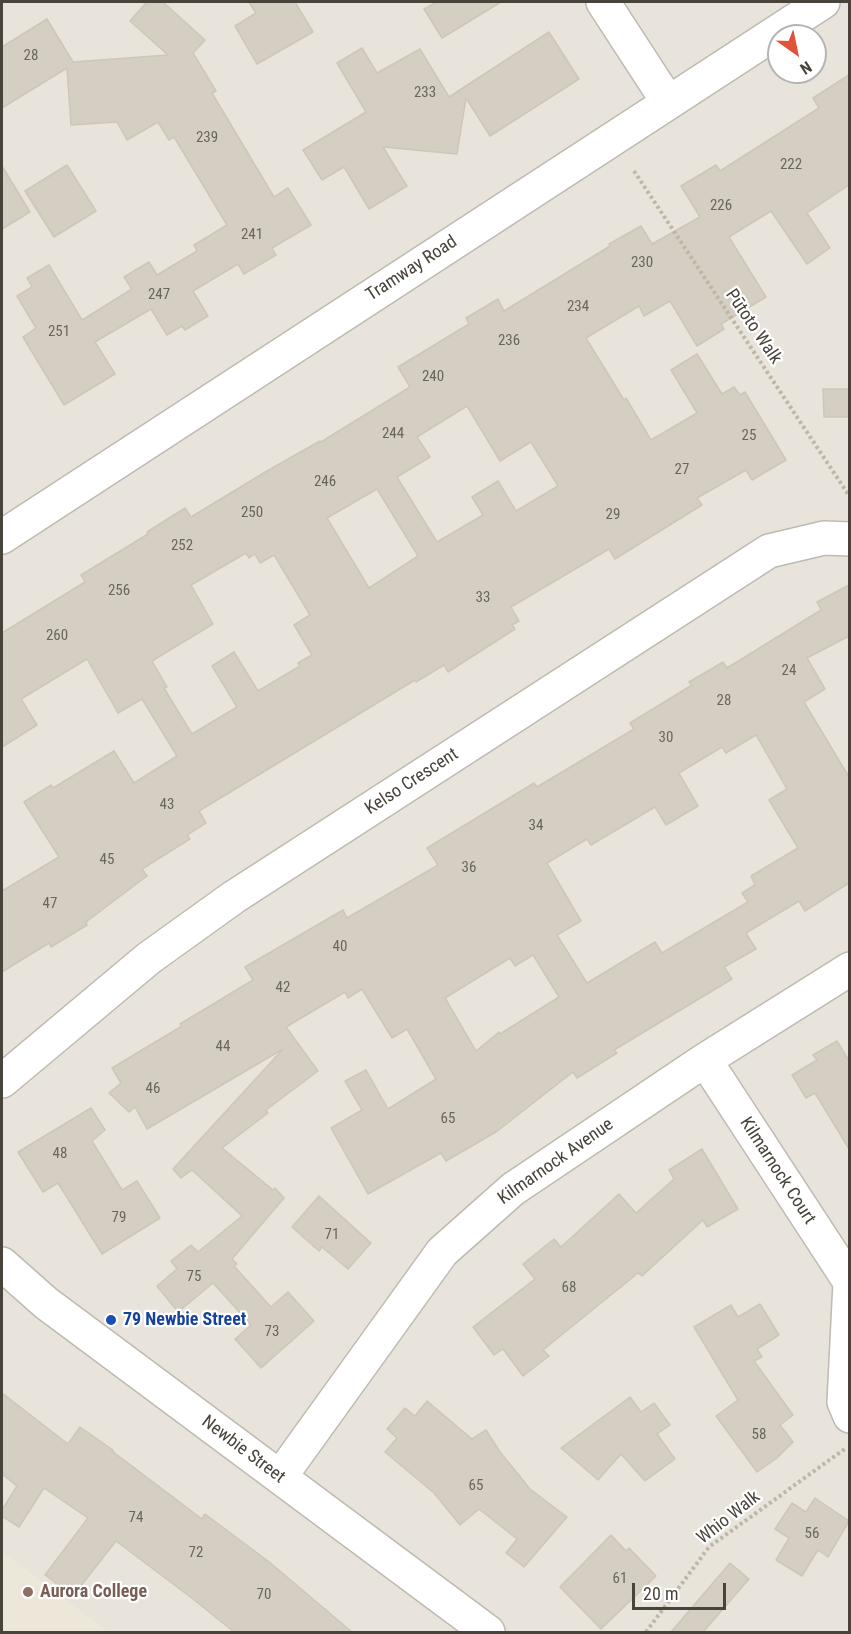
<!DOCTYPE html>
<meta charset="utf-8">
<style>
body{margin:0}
#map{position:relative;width:851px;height:1634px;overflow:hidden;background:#f5f2ed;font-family:"Roboto Condensed",sans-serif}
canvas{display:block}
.frame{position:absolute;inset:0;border:3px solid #48433b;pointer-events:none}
.north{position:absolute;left:767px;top:24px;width:60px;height:60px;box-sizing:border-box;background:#fff;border:2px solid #b6b4b1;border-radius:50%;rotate:147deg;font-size:16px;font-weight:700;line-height:24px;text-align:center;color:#48433b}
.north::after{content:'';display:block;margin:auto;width:21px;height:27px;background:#e15338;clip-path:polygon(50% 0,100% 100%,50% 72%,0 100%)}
.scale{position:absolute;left:632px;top:1583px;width:94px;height:27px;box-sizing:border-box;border:3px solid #48433b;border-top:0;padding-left:8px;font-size:18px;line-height:21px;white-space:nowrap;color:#48433b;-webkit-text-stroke:4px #fff;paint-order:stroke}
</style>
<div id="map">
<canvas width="851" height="1634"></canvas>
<div class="frame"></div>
<div class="north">N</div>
<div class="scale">20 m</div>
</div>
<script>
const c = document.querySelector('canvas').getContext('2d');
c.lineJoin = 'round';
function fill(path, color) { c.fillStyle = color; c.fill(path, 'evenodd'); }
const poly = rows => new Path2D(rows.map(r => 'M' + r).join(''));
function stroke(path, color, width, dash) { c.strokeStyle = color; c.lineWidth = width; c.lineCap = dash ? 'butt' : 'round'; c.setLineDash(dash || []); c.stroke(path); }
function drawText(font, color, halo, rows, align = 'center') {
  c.font = font + ' "Roboto Condensed",sans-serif'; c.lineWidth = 4.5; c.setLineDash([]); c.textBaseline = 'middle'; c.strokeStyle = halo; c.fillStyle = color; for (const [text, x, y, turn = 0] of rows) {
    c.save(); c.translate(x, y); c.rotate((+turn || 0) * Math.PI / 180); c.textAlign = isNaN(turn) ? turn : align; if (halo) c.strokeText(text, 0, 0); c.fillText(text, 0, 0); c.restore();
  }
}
const residential = poly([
 [2,2,849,2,849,1632,107,1632,2,1552],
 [779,36,815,36,815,72,779,72]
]);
const education = poly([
 [2,1552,107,1632,2,1632]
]);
const building = poly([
 [147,2,163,2,205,40,193,53,216,91,212,93,274,197,288,188,311,225,272,248,276,255,244,274,238,264,193,291,208,316,185,330,182,326,167,335,151,309,95,342,115,374,64,405,23,337,36,328,17,296,32,287,27,278,49,265,82,320,132,289,124,277,149,262,157,275,197,251,194,245,227,225,174,137,169,140,158,122,127,140,117,122,71,125,67,68,2,108,2,47,47,19,73,62,168,55,130,21,147,2],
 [249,2,295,2,313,32,257,64,235,26,256,13,249,2],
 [437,2,501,2,442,38,424,9,437,2],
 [549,32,579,79,490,136,466,98,457,154,383,147,407,186,369,209,344,167,322,180,303,150,366,112,337,63,362,48,377,73,420,49,449,97,549,32],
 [849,75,849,185,807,213,830,248,807,264,771,211,729,237,766,297,721,324,724,329,697,346,670,301,644,316,639,306,586,338,624,400,626,398,651,440,697,413,671,370,697,354,722,394,734,387,740,395,745,392,786,460,752,480,746,470,697,498,702,505,615,559,609,549,511,607,519,621,512,625,515,629,448,672,444,665,416,682,415,680,199,811,206,823,187,835,190,839,142,869,147,876,86,922,87,925,51,947,49,943,2,972,2,891,59,857,24,802,51,785,53,788,114,751,134,783,177,756,142,699,118,713,87,659,21,699,37,725,2,747,2,633,85,582,81,575,148,534,147,532,185,508,191,517,267,471,320,441,321,442,410,387,398,367,469,324,466,318,498,299,504,311,610,246,609,244,641,226,652,244,700,217,681,186,716,165,720,171,819,108,813,98,849,75],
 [467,406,500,461,531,442,558,486,516,511,498,481,472,497,483,515,437,542,397,477,430,457,417,437,467,406],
 [377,489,418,556,369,588,327,518,377,489],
 [246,553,249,558,255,554,260,563,274,555,310,615,294,625,312,655,298,663,300,666,258,691,234,652,212,666,237,707,192,734,164,688,167,687,152,661,213,624,191,585,246,553],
 [67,165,96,211,54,237,25,191,67,165],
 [2,166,30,212,2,229,2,166],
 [823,389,849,389,849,417,824,417,823,389],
 [849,585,849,636,807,658,825,689,804,702,849,777,849,883,805,911,799,901,746,933,756,949,724,967,732,979,614,1050,617,1053,577,1078,573,1072,496,1132,446,1161,441,1153,368,1194,331,1128,362,1110,345,1081,366,1070,388,1109,436,1079,407,1029,392,1038,362,989,348,998,345,992,286,1027,318,1071,266,1110,268,1113,222,1148,273,1190,275,1188,284,1198,232,1259,237,1264,234,1266,271,1307,288,1292,314,1321,261,1368,235,1339,251,1325,213,1283,178,1312,157,1286,177,1269,171,1261,191,1245,198,1252,242,1216,192,1170,181,1178,173,1169,283,1049,147,1129,135,1107,129,1112,109,1093,121,1083,112,1068,182,1026,180,1024,253,980,245,967,343,910,347,918,438,865,427,848,534,783,537,787,634,729,630,723,692,685,689,682,723,662,727,668,821,610,817,602,849,585],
 [756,735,787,789,769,800,798,848,751,876,755,885,742,893,748,902,662,953,655,942,587,983,557,935,581,921,547,863,587,839,591,845,655,807,666,825,698,806,679,773,722,747,726,753,756,735],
 [533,955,559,997,500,1034,499,1032,476,1051,445,998,510,958,515,966,533,955],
 [837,1041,849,1061,849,1149,815,1093,806,1098,792,1075,817,1060,813,1055,837,1041],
 [91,1108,105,1130,92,1141,122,1190,137,1181,160,1218,102,1254,58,1183,43,1192,18,1152,91,1108],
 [702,1149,738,1209,707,1227,703,1220,642,1276,638,1273,543,1350,549,1356,523,1376,503,1349,494,1355,473,1327,535,1279,523,1264,554,1239,561,1247,619,1194,636,1213,674,1179,669,1170,702,1149],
 [319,1196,371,1243,348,1269,322,1247,319,1251,292,1227,319,1196],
 [760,1304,779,1335,757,1349,762,1357,754,1361,793,1415,780,1425,793,1442,777,1458,757,1472,716,1416,738,1400,694,1327,731,1305,738,1317,760,1304],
 [2,1393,68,1444,80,1427,113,1450,112,1451,202,1519,205,1514,268,1561,352,1632,234,1632,193,1599,116,1541,73,1596,45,1575,88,1518,44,1488,19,1527,2,1516,2,1510,17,1486,2,1474,2,1393],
 [630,1397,641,1412,654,1403,670,1425,657,1434,675,1459,645,1481,621,1454,598,1480,561,1448,630,1397],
 [427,1401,472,1439,486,1430,500,1452,530,1489,567,1517,524,1567,506,1553,517,1539,479,1509,460,1525,434,1493,385,1452,397,1438,387,1429,405,1408,415,1416,427,1401],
 [815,1498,849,1521,828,1557,818,1550,802,1576,776,1560,789,1538,775,1529,792,1503,806,1512,815,1498],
 [611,1535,626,1551,629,1548,656,1576,601,1629,560,1587,611,1535],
 [730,1563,749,1579,703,1632,671,1632,730,1563]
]);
const path = poly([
 [634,171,850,497],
 [646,1632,709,1547,846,1448]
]);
const minor = poly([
 [603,2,668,102],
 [2,537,823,2],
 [705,1060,850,1282],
 [2,1081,149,958,234,897,769,551,824,538,850,539],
 [2,1264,46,1303,488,1632],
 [850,1283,844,1402,850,1416],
 [280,1477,442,1252,513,1189,705,1060,850,969]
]);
const markers = [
 [111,1320,6,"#1a4fb4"],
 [28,1592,6,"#8d6e63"]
];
const numberNames = [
 ["28",31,56],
 ["233",425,93],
 ["239",207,138],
 ["222",791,165],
 ["226",721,206],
 ["241",252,235],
 ["230",642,263],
 ["247",159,295],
 ["234",578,307],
 ["251",59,332],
 ["236",509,341],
 ["240",433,377],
 ["244",393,434],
 ["25",749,436],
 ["27",682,470],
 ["246",325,482],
 ["250",252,513],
 ["29",613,515],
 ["252",182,546],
 ["256",119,591],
 ["33",483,598],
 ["260",57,636],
 ["24",789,671],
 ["28",724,701],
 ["30",666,738],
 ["43",167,805],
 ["34",536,826],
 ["45",107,860],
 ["36",469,868],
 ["47",50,904],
 ["40",340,947],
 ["42",283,988],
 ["44",223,1047],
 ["46",153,1089],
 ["65",448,1119],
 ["48",60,1154],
 ["79",119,1218],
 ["71",332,1235],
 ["75",194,1277],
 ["68",569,1288],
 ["73",272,1332],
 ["58",759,1435],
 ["65",476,1486],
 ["74",136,1518],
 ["56",812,1534],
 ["72",196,1553],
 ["61",620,1579],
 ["70",264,1595]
];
const streetNames = [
 ["Tramway Road",412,269,-33],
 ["Pūtoto Walk",753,327,56],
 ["Kelso Crescent",412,782,-33],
 ["Kilmarnock Avenue",556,1162,-35],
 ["Kilmarnock Court",777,1171,57],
 ["Newbie Street",243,1450,37],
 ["Whio Walk",729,1518,-38]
];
const transitNames = [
 ["79 Newbie Street",123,1320]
];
const educationNames = [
 ["Aurora College",40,1592]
];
fill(residential, '#e8e4dc');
fill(education, '#ece7d9');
fill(building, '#d5cec3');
stroke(building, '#cfc6b7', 1.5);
stroke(minor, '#bfbab0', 36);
stroke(path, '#bfb6a3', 4, [3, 3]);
stroke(minor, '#fff', 33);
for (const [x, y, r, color] of markers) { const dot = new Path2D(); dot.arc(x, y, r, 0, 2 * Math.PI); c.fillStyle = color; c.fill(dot); stroke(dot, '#fff', 2); }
drawText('15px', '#6b665d', null, numberNames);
drawText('18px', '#48433b', '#fff', streetNames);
drawText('bold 18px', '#164399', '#fff', transitNames, 'left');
drawText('bold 18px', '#785e54', '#fff', educationNames, 'left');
</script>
